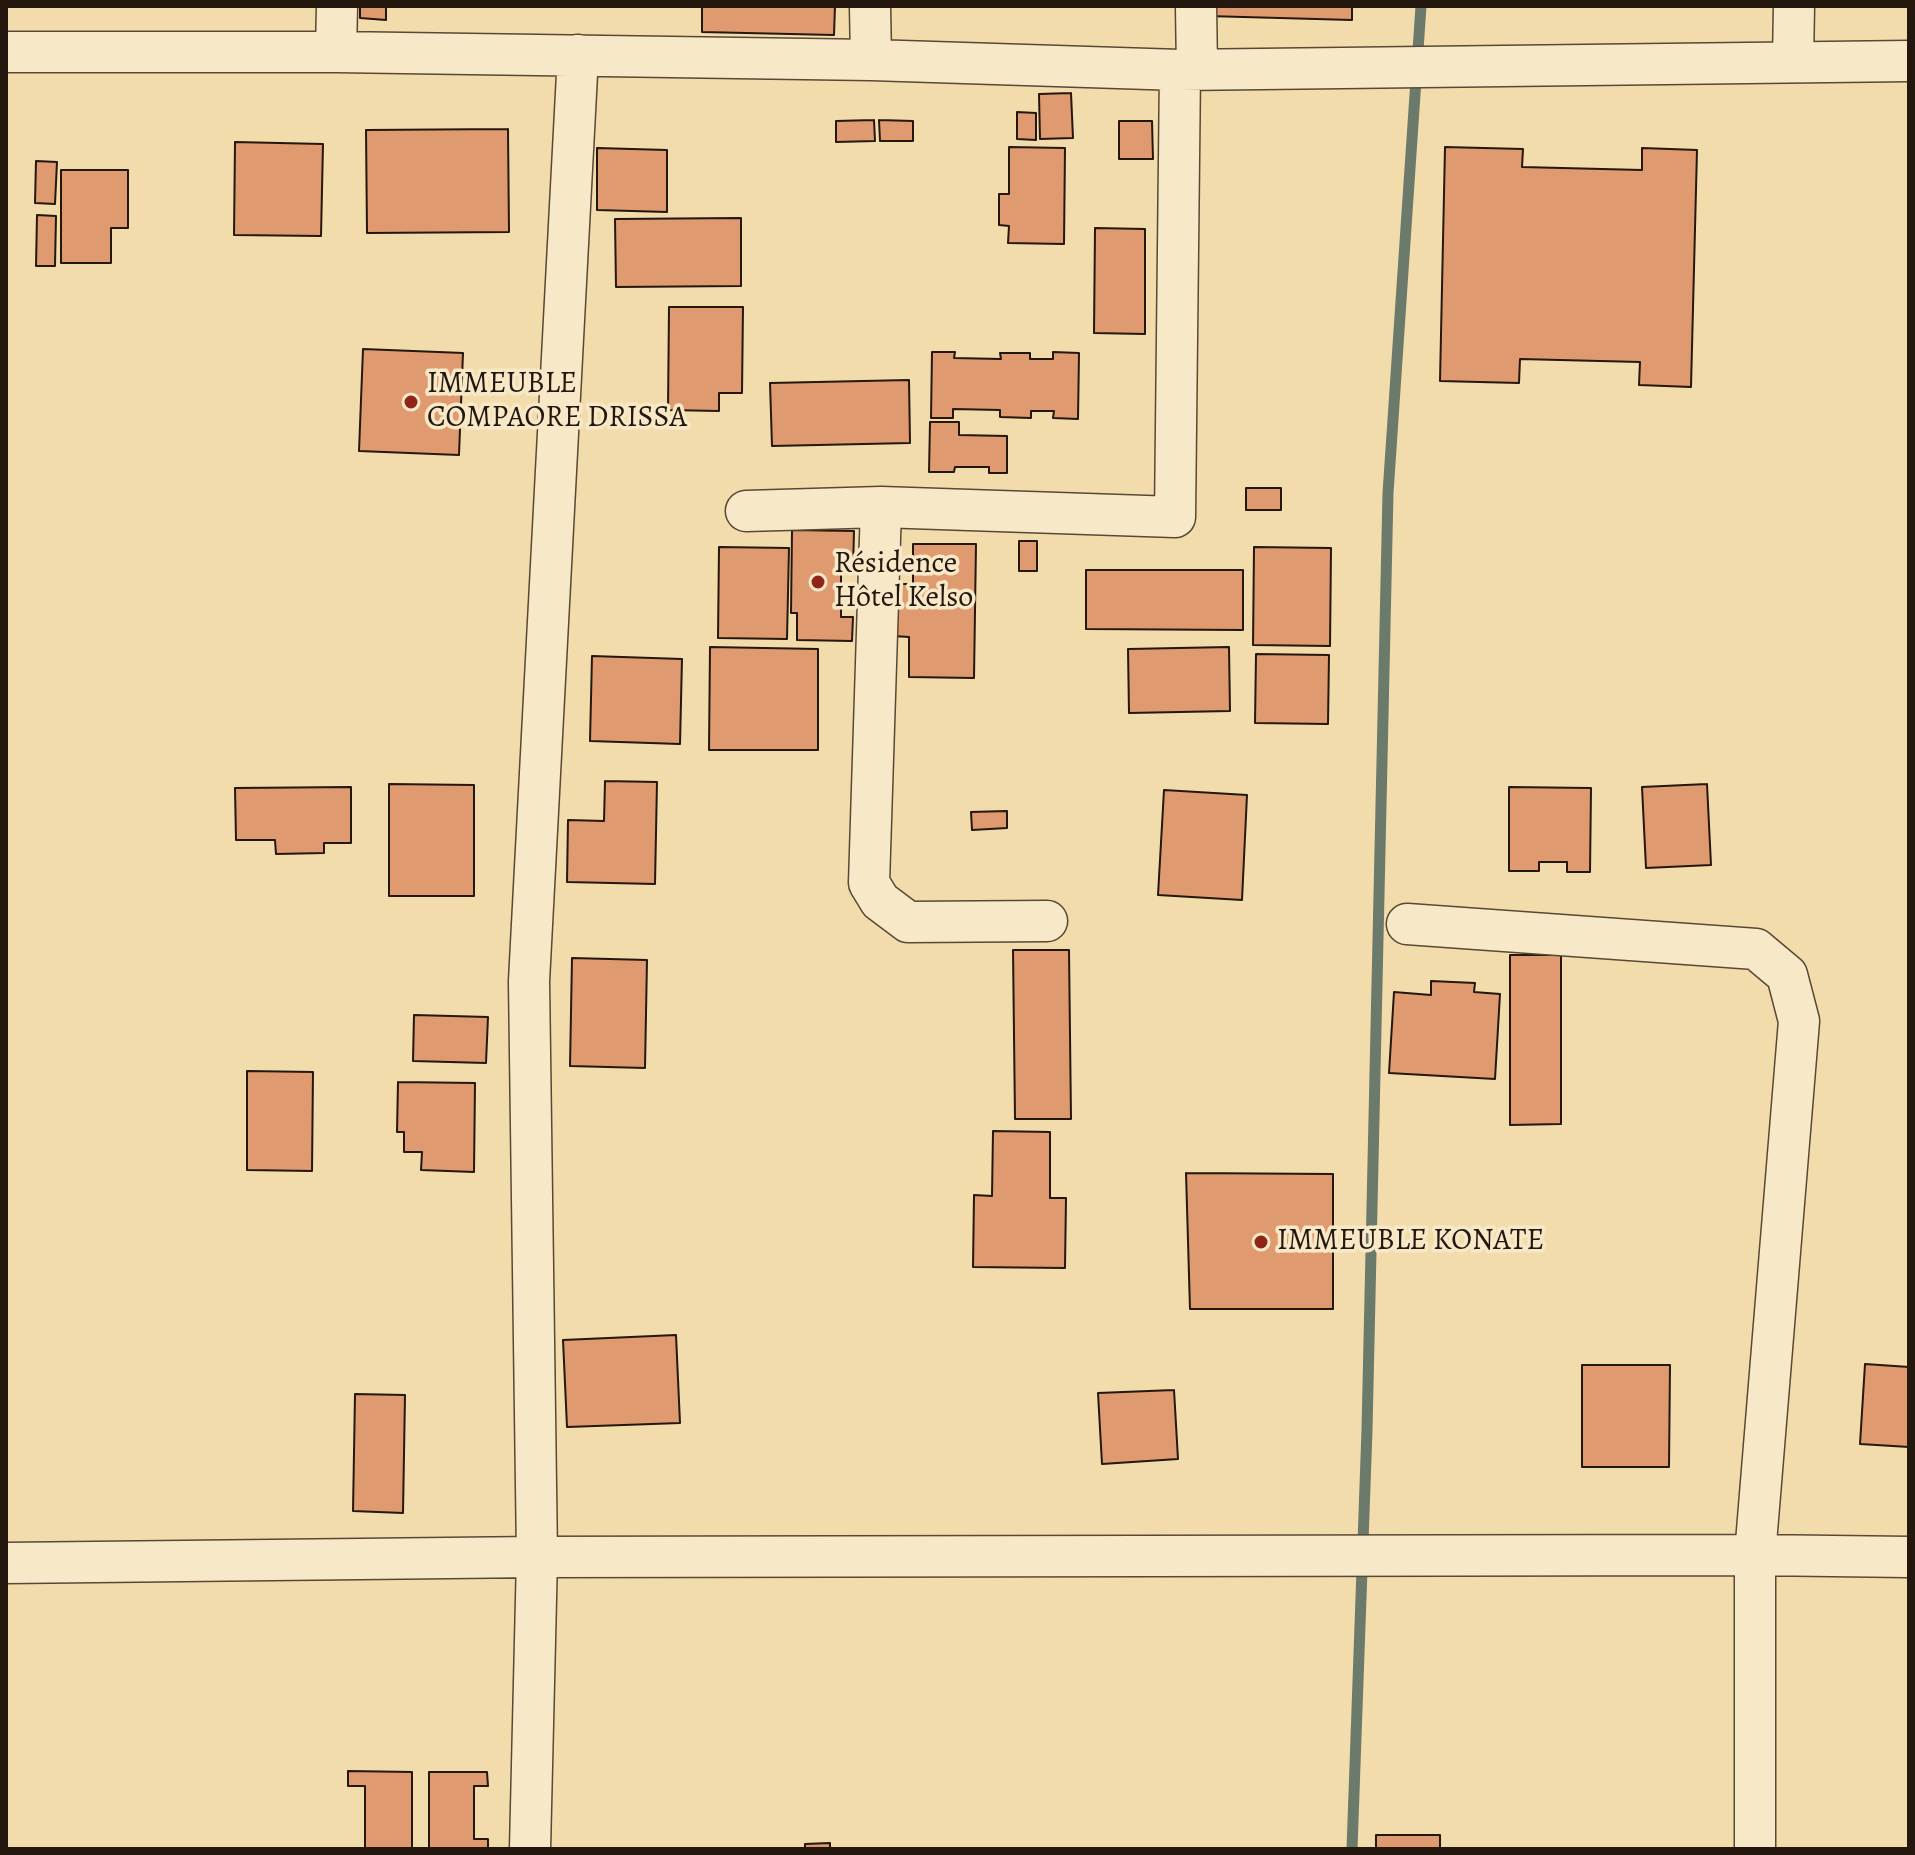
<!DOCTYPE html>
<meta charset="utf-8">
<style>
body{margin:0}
#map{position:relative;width:1915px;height:1855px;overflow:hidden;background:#f3dcab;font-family:Alegreya,serif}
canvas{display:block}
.frame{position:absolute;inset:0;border:8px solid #24170e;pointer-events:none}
</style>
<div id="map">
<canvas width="1915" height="1855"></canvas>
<div class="frame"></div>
</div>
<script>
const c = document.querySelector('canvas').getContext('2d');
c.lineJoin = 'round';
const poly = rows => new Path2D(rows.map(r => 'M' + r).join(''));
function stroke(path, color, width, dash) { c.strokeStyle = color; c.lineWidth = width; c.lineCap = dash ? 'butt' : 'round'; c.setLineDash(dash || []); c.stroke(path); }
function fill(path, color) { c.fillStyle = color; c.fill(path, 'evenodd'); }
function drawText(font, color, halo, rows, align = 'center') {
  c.font = font + ' Alegreya,serif'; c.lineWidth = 7; c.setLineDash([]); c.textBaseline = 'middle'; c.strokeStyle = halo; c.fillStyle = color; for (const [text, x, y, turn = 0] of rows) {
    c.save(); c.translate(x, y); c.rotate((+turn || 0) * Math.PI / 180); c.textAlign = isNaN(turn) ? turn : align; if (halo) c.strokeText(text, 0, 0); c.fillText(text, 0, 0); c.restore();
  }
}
const stream = poly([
 [1352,1849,1367,1430,1388,493,1421,6]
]);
const building = poly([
 [360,6,386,6,386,20,360,18,360,6],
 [702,6,835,6,834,35,702,32,702,6],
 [1208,6,1352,6,1352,20,1207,16,1208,6],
 [1071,93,1073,138,1040,139,1039,94,1071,93],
 [1017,112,1036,113,1036,140,1017,139,1017,112],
 [874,120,875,141,836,142,836,121,874,120],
 [879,120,913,121,913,141,880,141,879,120],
 [1119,121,1152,121,1153,159,1119,159,1119,121],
 [508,129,509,232,367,233,366,130,508,129],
 [235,142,323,144,321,236,234,235,235,142],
 [1009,147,1065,148,1064,244,1008,243,1009,226,999,225,999,194,1009,194,1009,147],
 [1445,147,1523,149,1522,167,1642,170,1642,148,1697,150,1691,387,1639,385,1640,362,1520,359,1519,383,1440,381,1445,147],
 [597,148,667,150,667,212,597,210,597,148],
 [36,161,57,162,55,204,35,203,36,161],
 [61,170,128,170,128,228,111,228,111,263,61,263,61,170],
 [37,215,56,216,55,266,36,266,37,215],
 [741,218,741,286,616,287,615,219,741,218],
 [1095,228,1145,229,1145,334,1094,333,1095,228],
 [669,307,743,307,742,393,719,393,719,411,668,410,669,307],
 [363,349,463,353,459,455,359,451,363,349],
 [932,352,955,352,954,358,1001,359,1000,353,1030,353,1030,359,1053,359,1053,352,1079,353,1078,419,1053,418,1054,411,1031,411,1031,418,1000,417,1000,410,953,409,953,418,931,418,932,352],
 [909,380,910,443,772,446,770,383,909,380],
 [930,422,959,422,959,435,1007,436,1007,473,989,473,989,467,955,467,954,472,929,472,930,422],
 [1246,488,1281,488,1281,510,1246,510,1246,488],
 [792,530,854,531,853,570,841,570,841,617,853,617,852,641,797,640,797,613,791,613,792,530],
 [1019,541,1037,541,1037,571,1019,571,1019,541],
 [913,544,976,544,974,678,909,677,909,637,893,636,893,584,913,584,913,544],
 [719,547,789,548,787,639,718,638,719,547],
 [1254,547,1331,548,1330,646,1253,645,1254,547],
 [1086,570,1243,570,1243,630,1086,629,1086,570],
 [710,647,818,649,818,750,709,750,710,647],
 [1229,647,1230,711,1129,713,1128,649,1229,647],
 [1256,654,1329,655,1328,724,1255,723,1256,654],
 [592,656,682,659,680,744,590,741,592,656],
 [605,781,657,782,655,884,567,882,568,820,604,821,605,781],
 [389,784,474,785,474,896,389,896,389,784],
 [1707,784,1711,865,1646,868,1642,787,1707,784],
 [351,787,351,843,324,843,324,853,276,854,275,840,236,840,235,788,351,787],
 [1509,787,1591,788,1590,872,1567,872,1567,862,1539,862,1539,871,1509,871,1509,787],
 [1164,790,1247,795,1242,900,1158,895,1164,790],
 [1007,811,1007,828,972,830,971,812,1007,811],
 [1013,950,1069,950,1071,1119,1015,1119,1013,950],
 [1510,955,1561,955,1561,1124,1510,1125,1510,955],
 [572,958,647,960,645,1068,570,1066,572,958],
 [1431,981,1475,983,1474,992,1500,994,1495,1079,1389,1073,1394,992,1431,995,1431,981],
 [414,1015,488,1017,486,1063,413,1061,414,1015],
 [247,1071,313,1072,312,1171,247,1170,247,1071],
 [398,1082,475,1083,474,1172,421,1170,422,1152,404,1152,404,1132,397,1132,398,1082],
 [993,1131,1050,1132,1050,1198,1066,1198,1065,1268,973,1267,974,1195,992,1196,993,1131],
 [1186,1173,1333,1174,1333,1309,1190,1309,1186,1173],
 [676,1335,680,1423,567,1427,563,1340,676,1335],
 [1865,1364,1909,1367,1909,1447,1860,1444,1865,1364],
 [1582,1365,1670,1365,1669,1467,1582,1467,1582,1365],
 [1174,1390,1178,1459,1102,1464,1098,1393,1174,1390],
 [355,1394,405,1395,403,1513,353,1511,355,1394],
 [348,1771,412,1772,412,1849,365,1849,365,1786,348,1786,348,1771],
 [429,1772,487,1772,488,1786,474,1786,474,1839,488,1839,488,1849,429,1849,429,1772],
 [1376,1835,1440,1835,1440,1849,1376,1849,1376,1835],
 [830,1843,830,1849,805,1849,805,1844,830,1843]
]);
const minor = poly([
 [870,6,871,60],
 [1196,6,1197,70],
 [6,52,336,52,871,60,1180,70,1909,61],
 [336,52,337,6],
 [1793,60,1794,6],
 [881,507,869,883,880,901,908,922,1047,921],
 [746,511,881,507,1175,517,1180,70],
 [1407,924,1756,949,1787,975,1799,1021,1755,1555,1755,1849],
 [6,1563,537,1557,1755,1555,1909,1557],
 [530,1849,537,1557,529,981,578,55]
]);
const markers = [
 [411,402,8,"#8f2418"],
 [818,582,8,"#8f2418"],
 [1261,1242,8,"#8f2418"]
];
const poiNames = [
 ["IMMEUBLE",427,385],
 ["COMPAORE DRISSA",427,419],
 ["Résidence",834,565],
 ["Hôtel Kelso",834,599],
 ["IMMEUBLE KONATE",1277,1242]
];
stroke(stream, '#6b7a6a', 11);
fill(building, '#e09a6f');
stroke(building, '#24170e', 2);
stroke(minor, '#584835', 43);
stroke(minor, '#f7e8c8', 40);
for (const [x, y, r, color] of markers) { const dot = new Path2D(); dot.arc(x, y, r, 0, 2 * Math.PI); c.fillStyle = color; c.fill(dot); stroke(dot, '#f7e8c8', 3); }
drawText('30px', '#24170e', '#f7e8c8', poiNames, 'left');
</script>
